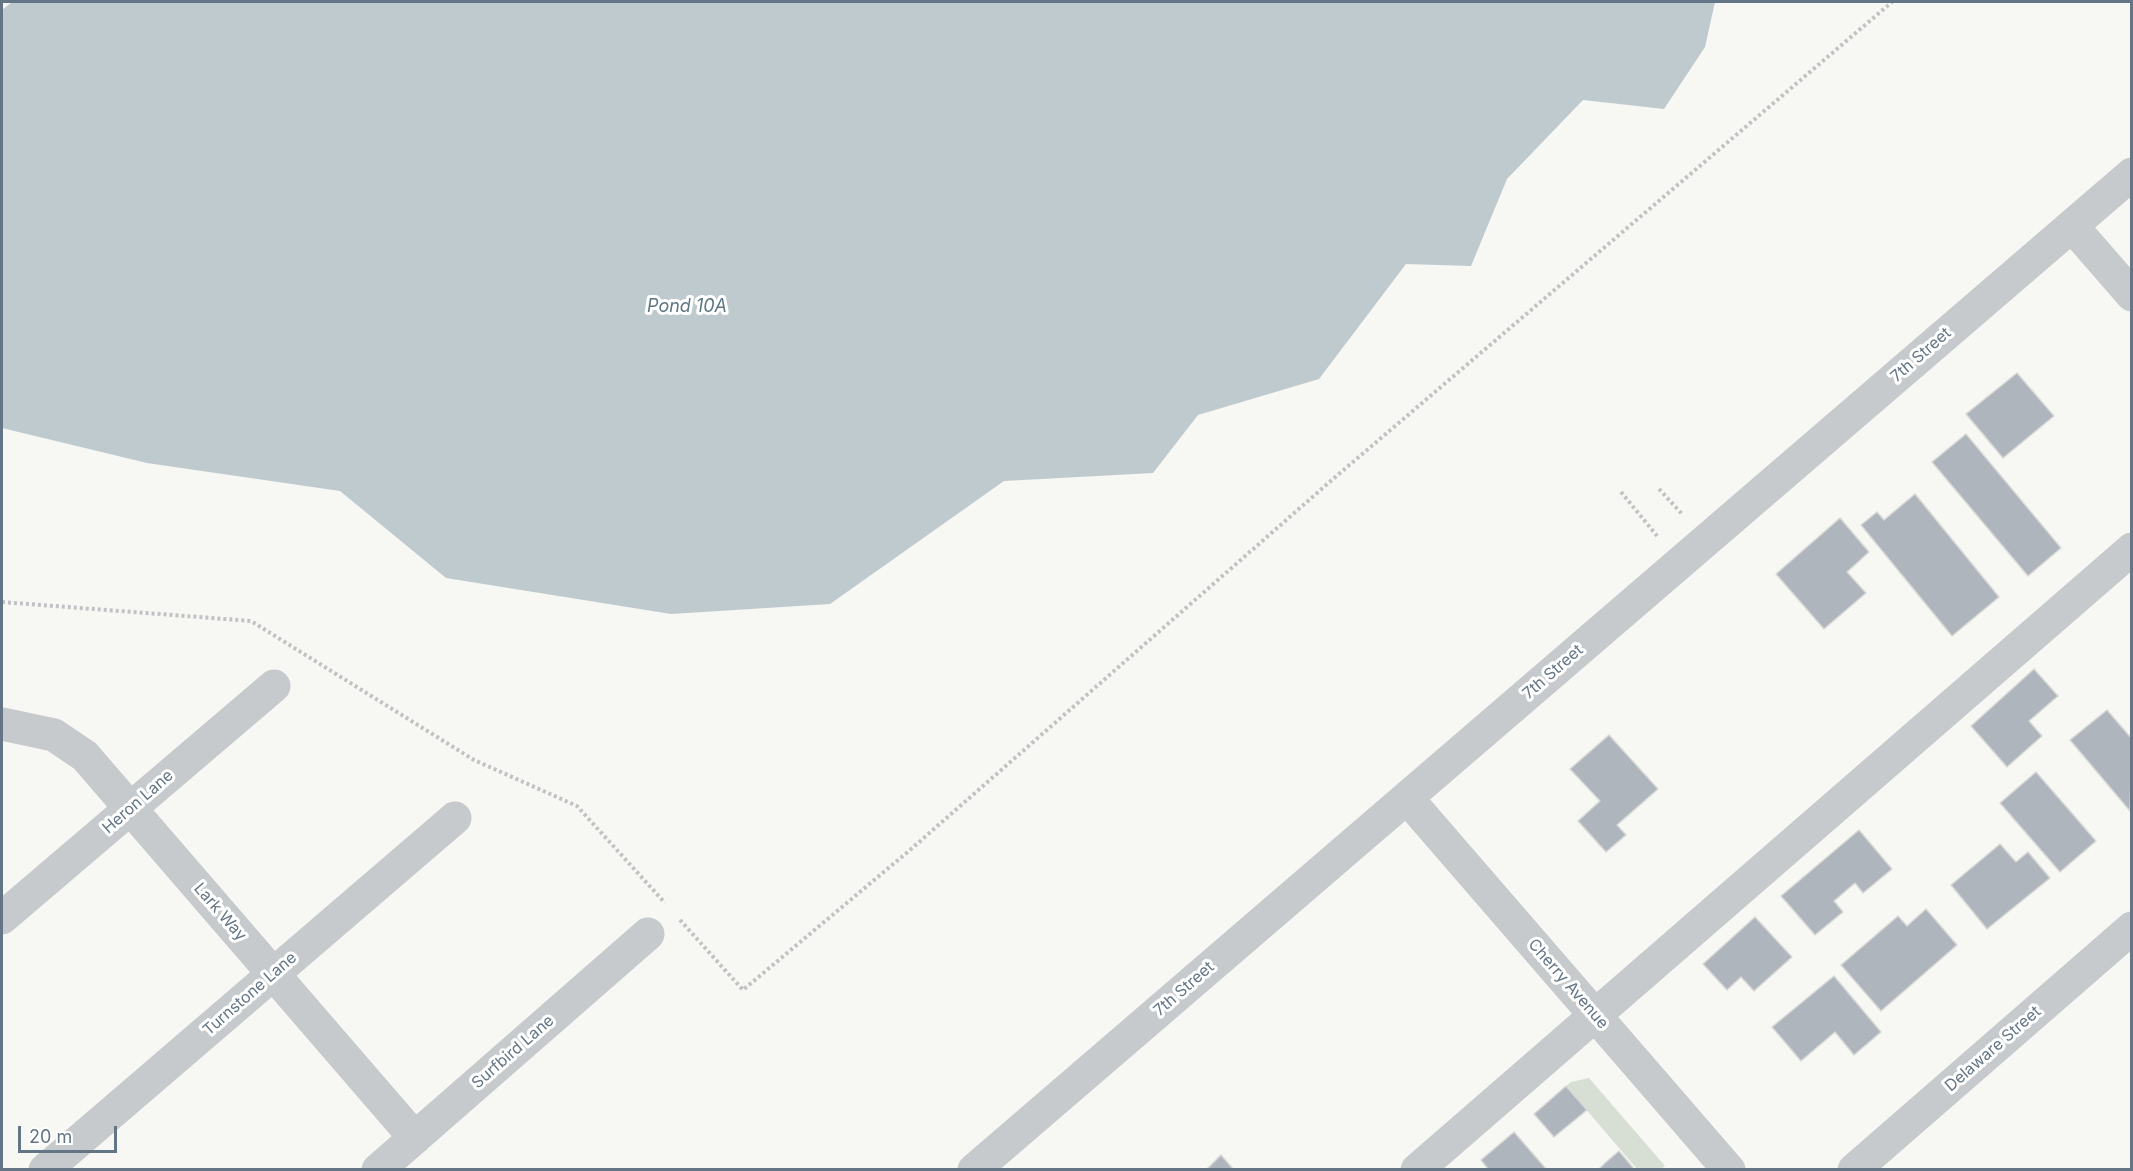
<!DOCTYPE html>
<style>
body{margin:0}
#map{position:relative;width:2133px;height:1171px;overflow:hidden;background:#f7f7f3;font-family:Inter,sans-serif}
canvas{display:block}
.frame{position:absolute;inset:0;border:3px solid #647586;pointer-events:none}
.scale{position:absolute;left:18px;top:1126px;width:99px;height:27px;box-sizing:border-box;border:3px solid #647586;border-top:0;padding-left:8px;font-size:18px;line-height:21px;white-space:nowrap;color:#647586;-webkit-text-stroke:4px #fff;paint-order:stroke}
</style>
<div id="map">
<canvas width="2133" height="1171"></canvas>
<div class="frame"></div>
<div class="scale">20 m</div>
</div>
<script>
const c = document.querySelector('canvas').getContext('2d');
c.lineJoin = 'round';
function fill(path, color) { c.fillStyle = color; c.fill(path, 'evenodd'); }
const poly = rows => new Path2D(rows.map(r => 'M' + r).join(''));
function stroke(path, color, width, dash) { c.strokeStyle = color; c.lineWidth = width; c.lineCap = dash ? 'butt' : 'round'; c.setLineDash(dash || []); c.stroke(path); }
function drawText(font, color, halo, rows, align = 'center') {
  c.font = font + ' Inter,sans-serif'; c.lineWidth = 6; c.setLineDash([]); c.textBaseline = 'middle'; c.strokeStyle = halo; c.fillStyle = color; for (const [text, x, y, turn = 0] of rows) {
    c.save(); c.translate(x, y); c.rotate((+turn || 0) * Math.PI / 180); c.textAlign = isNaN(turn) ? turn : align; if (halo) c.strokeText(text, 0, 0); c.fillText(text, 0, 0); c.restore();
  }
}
const green = poly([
 [1589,1078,1665,1166,1661,1169,1637,1169,1566,1086,1571,1082]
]);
const water = poly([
 [12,2,1715,2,1705,47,1664,109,1583,100,1507,179,1471,266,1406,264,1319,379,1198,415,1153,473,1004,481,830,604,671,614,446,578,340,491,147,463,2,428,2,10]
]);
const building = poly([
 [2017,373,2054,416,2003,458,1966,414,2017,373],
 [1966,434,2061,548,2028,576,1932,462,1966,434],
 [1915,494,1999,597,1952,636,1861,525,1877,512,1884,520,1915,494],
 [1840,518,1869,552,1847,572,1866,593,1824,629,1776,574,1840,518],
 [2034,669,2058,696,2029,721,2042,736,2007,767,1971,726,2034,669],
 [2107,710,2132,739,2130,811,2070,740,2107,710],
 [1609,735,1658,789,1617,825,1626,835,1606,852,1578,821,1600,801,1570,769,1609,735],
 [2036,772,2096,841,2060,872,2000,803,2036,772],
 [1859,830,1892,869,1863,893,1855,883,1834,901,1843,912,1815,935,1781,896,1859,830],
 [2000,844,2016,862,2028,852,2050,878,1987,929,1951,885,2000,844],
 [1926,909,1957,945,1881,1011,1841,965,1898,916,1907,926,1926,909],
 [1755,917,1792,957,1754,991,1741,977,1727,990,1703,964,1755,917],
 [1834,976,1881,1032,1854,1055,1835,1032,1801,1061,1772,1027,1834,976],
 [1566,1086,1587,1110,1554,1137,1534,1114,1566,1086],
 [1514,1132,1547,1170,1489,1170,1481,1160,1514,1132],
 [1619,1151,1635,1170,1598,1170,1605,1163,1619,1151],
 [1221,1155,1234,1170,1206,1170,1221,1155]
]);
const path = poly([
 [1659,489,1683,515],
 [1621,492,1658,537],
 [2,602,251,621,474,760,577,806,665,903],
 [680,920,743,990,910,850,1333,479,1892,2]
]);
const minor = poly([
 [2072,226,2132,295],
 [2,724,54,735,85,756,415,1138],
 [1407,798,1729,1170],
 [2,918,274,686],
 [45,1170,455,818],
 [378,1170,648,934],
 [974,1170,2132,174],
 [1417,1170,2132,549],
 [1854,1170,2132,928]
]);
const streetNames = [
 ["7th Street",1921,355,-41],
 ["7th Street",1553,672,-41],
 ["Heron Lane",138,802,-41],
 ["Lark Way",220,912,49],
 ["Cherry Avenue",1568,984,49],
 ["7th Street",1184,989,-41],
 ["Turnstone Lane",250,994,-41],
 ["Delaware Street",1993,1049,-41],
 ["Surfbird Lane",513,1052,-41]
];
const waterNames = [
 ["Pond 10A",687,307]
];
fill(green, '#d7dfd4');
fill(water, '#bfcacf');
fill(building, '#aeb5bc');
stroke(building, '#d8d8d6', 1.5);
stroke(path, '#c0c2c4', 4, [3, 3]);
stroke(minor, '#c6cacd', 33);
drawText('16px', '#647586', '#fff', streetNames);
drawText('italic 18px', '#5f7783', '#fff', waterNames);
</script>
